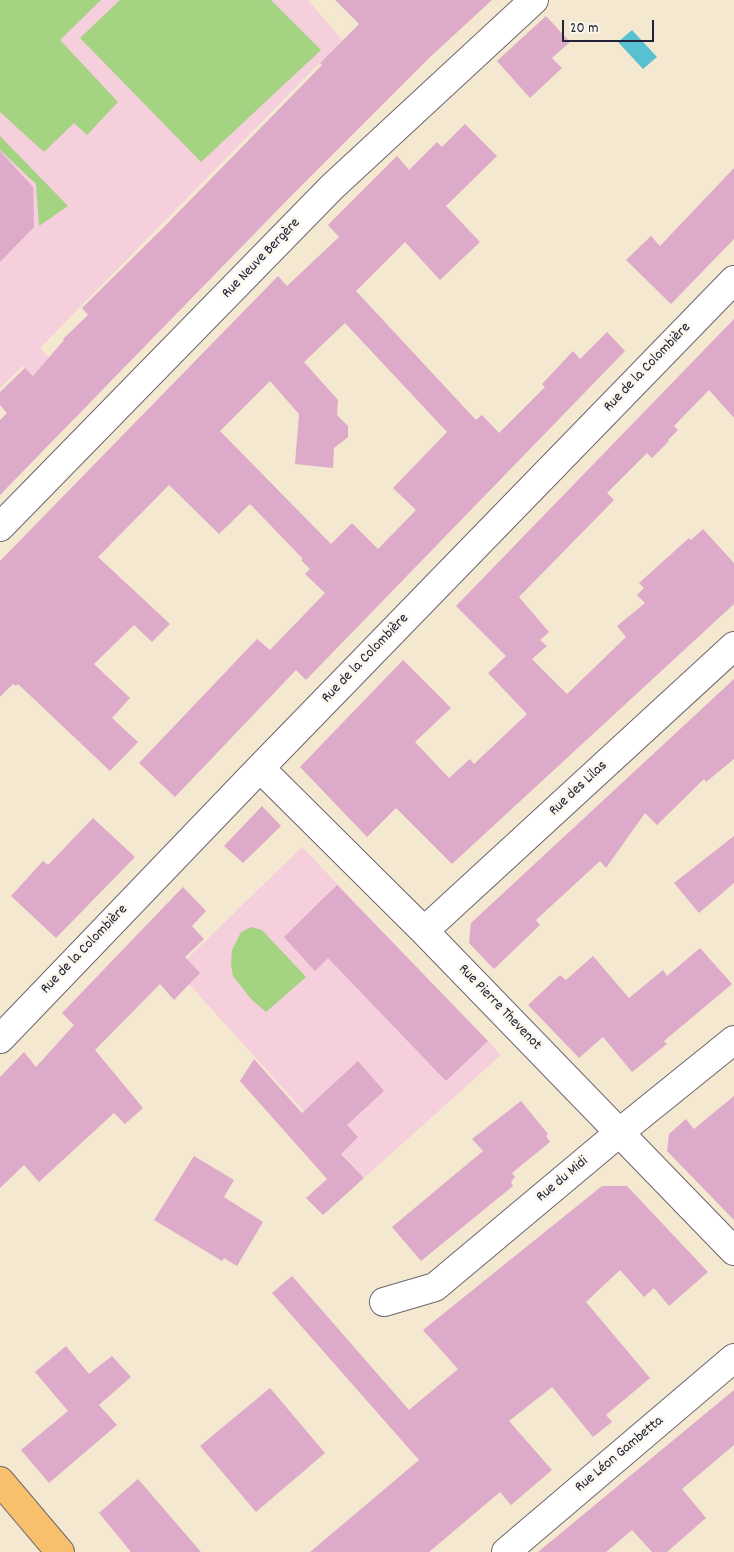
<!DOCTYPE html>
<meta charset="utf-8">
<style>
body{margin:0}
#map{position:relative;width:734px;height:1552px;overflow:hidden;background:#f4e8d0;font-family:Dekko,sans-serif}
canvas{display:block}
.scale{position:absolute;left:562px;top:20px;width:92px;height:22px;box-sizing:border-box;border:2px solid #22223b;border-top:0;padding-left:6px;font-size:15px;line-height:18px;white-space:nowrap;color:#22223b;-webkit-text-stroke:4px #fbf7ec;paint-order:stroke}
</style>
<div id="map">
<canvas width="734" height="1552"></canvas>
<div class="scale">20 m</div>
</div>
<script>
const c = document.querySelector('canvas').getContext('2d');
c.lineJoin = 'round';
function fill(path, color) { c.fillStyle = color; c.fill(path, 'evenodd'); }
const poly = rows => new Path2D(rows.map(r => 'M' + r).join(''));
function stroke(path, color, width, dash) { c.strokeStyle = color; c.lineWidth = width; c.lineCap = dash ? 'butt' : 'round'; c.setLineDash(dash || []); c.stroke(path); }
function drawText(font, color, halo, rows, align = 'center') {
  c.font = font + ' Dekko,sans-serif'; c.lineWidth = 5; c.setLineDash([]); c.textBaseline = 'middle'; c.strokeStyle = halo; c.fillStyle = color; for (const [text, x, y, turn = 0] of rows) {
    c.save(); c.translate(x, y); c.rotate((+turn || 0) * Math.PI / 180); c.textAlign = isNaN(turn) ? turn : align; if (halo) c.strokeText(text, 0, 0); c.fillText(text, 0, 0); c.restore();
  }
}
const built = poly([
 [0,0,308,0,342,40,40,348,91,402,75,419,23,366,0,388],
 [302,847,501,1055,364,1178,189,984,187,959]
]);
const green = poly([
 [0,0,101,0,60,40,118,102,87,135,74,123,44,152,0,112],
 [120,0,271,0,321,50,201,162,80,38],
 [0,136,68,206,39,226,36,184,0,150],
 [251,927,262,930,306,977,266,1012,251,999,233,976,231,965,232,950,241,932]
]);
const water = poly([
 [632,30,657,57,643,69,618,42]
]);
const building = poly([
 [335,0,492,0,428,59,296,191,0,495,0,420,7,413,0,405,0,392,25,368,33,376,64,340,63,339,88,315,82,308,162,229,322,65,320,63,359,24],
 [546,16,570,42,552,58,562,68,530,98,497,61],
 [465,124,497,156,446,206,480,242,440,280,405,242,356,291,476,420,482,415,499,433,545,387,542,384,573,351,580,359,607,332,625,351,306,680,296,670,175,797,139,763,257,639,270,650,325,593,305,574,310,569,301,560,303,559,250,504,219,534,169,485,98,557,170,624,152,642,134,625,94,664,130,698,112,718,138,742,110,771,18,684,16,686,13,684,0,697,0,561,278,276,287,286,339,237,328,225,397,156,409,170,437,142,442,147],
 [345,323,447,432,393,488,416,510,378,549,352,523,331,544,220,431,270,381,299,414,295,464,333,468,334,448,348,437,348,426,337,415,338,400,304,362],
 [0,151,33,187,34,227,0,262],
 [734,168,734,239,671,304,626,260,651,236,660,246],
 [734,319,734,418,709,390,674,426,678,430,668,440,669,441,652,458,647,453,607,493,614,500,519,597,549,632,540,640,547,646,532,659,567,694,626,637,617,626,645,603,637,595,644,588,639,583,689,538,691,540,703,529,734,563,734,604,452,864,396,808,367,837,300,767,403,660,451,708,415,742,449,778,470,759,474,764,527,714,488,673,506,656,456,606],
 [734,679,734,759,706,782,704,779,657,825,645,813,606,868,600,861,536,920,540,925,494,969,469,943,471,923],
 [262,806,281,826,243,863,224,846],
 [93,818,135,857,56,938,11,896,43,861,48,865],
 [734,836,734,883,699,913,674,883],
 [337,885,488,1041,446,1081,328,958,315,971,284,937],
 [183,887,206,911,192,926,204,939,185,957,200,973,174,1000,160,984,95,1050,143,1108,125,1124,114,1113,39,1182,24,1165,0,1188,0,1077,24,1052,36,1067,74,1025,62,1013],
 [700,948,732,984,664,1041,667,1044,632,1072,603,1037,579,1058,528,1005,560,975,566,980,593,956,629,998,663,970,667,976],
 [254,1059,302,1113,358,1061,384,1091,347,1125,358,1137,341,1154,364,1178,323,1215,306,1198,327,1179,240,1081],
 [734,1096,734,1220,667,1151,669,1134,686,1119,694,1129],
 [521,1101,548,1134,546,1136,550,1142,512,1173,515,1177,511,1182,513,1186,421,1261,392,1227,483,1151,472,1139],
 [194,1156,234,1180,224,1197,263,1222,237,1266,224,1258,222,1261,154,1220],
 [602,1186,627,1186,708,1272,669,1306,654,1288,644,1297,620,1270,586,1302,650,1378,606,1415,612,1422,593,1437,552,1387,509,1421,552,1470,511,1505,500,1492,429,1552,310,1552,419,1460,272,1293,292,1276,409,1410,458,1369,423,1330],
 [66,1346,89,1374,112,1356,131,1377,99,1405,117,1425,49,1483,21,1450,68,1411,35,1372],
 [270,1388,325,1453,256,1512,200,1446],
 [734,1390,734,1445,682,1489,706,1518,667,1552,652,1552,632,1530,606,1552,538,1552],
 [138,1479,201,1552,131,1552,99,1513]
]);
const minor = poly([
 [0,527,332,187,534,0],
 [260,768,424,931,734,1251],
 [424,931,734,646],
 [0,1039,260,768,734,280],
 [384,1302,435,1287,620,1132,734,1040],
 [506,1552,734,1358]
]);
const primary = poly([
 [0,1481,60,1552]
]);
const streetNames = [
 ["Rue Neuve Bergère",262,259,-46],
 ["Rue de la Colombière",648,368,-46],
 ["Rue de la Colombière",366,659,-46],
 ["Rue des Lilas",579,789,-43],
 ["Rue de la Colombière",85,950,-46],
 ["Rue Pierre Thevenot",499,1008,46],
 ["Rue du Midi",563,1180,-40],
 ["Rue Léon Gambetta",620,1455,-40]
];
fill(built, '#f5cfdb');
fill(green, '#a4d382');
fill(water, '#57c1d2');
fill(building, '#deaac9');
stroke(minor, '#6c676f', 30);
stroke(primary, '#6c676f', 30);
stroke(minor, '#fff', 28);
stroke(primary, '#f8bf6c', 28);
drawText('15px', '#22223b', '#fbf7ec', streetNames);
</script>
